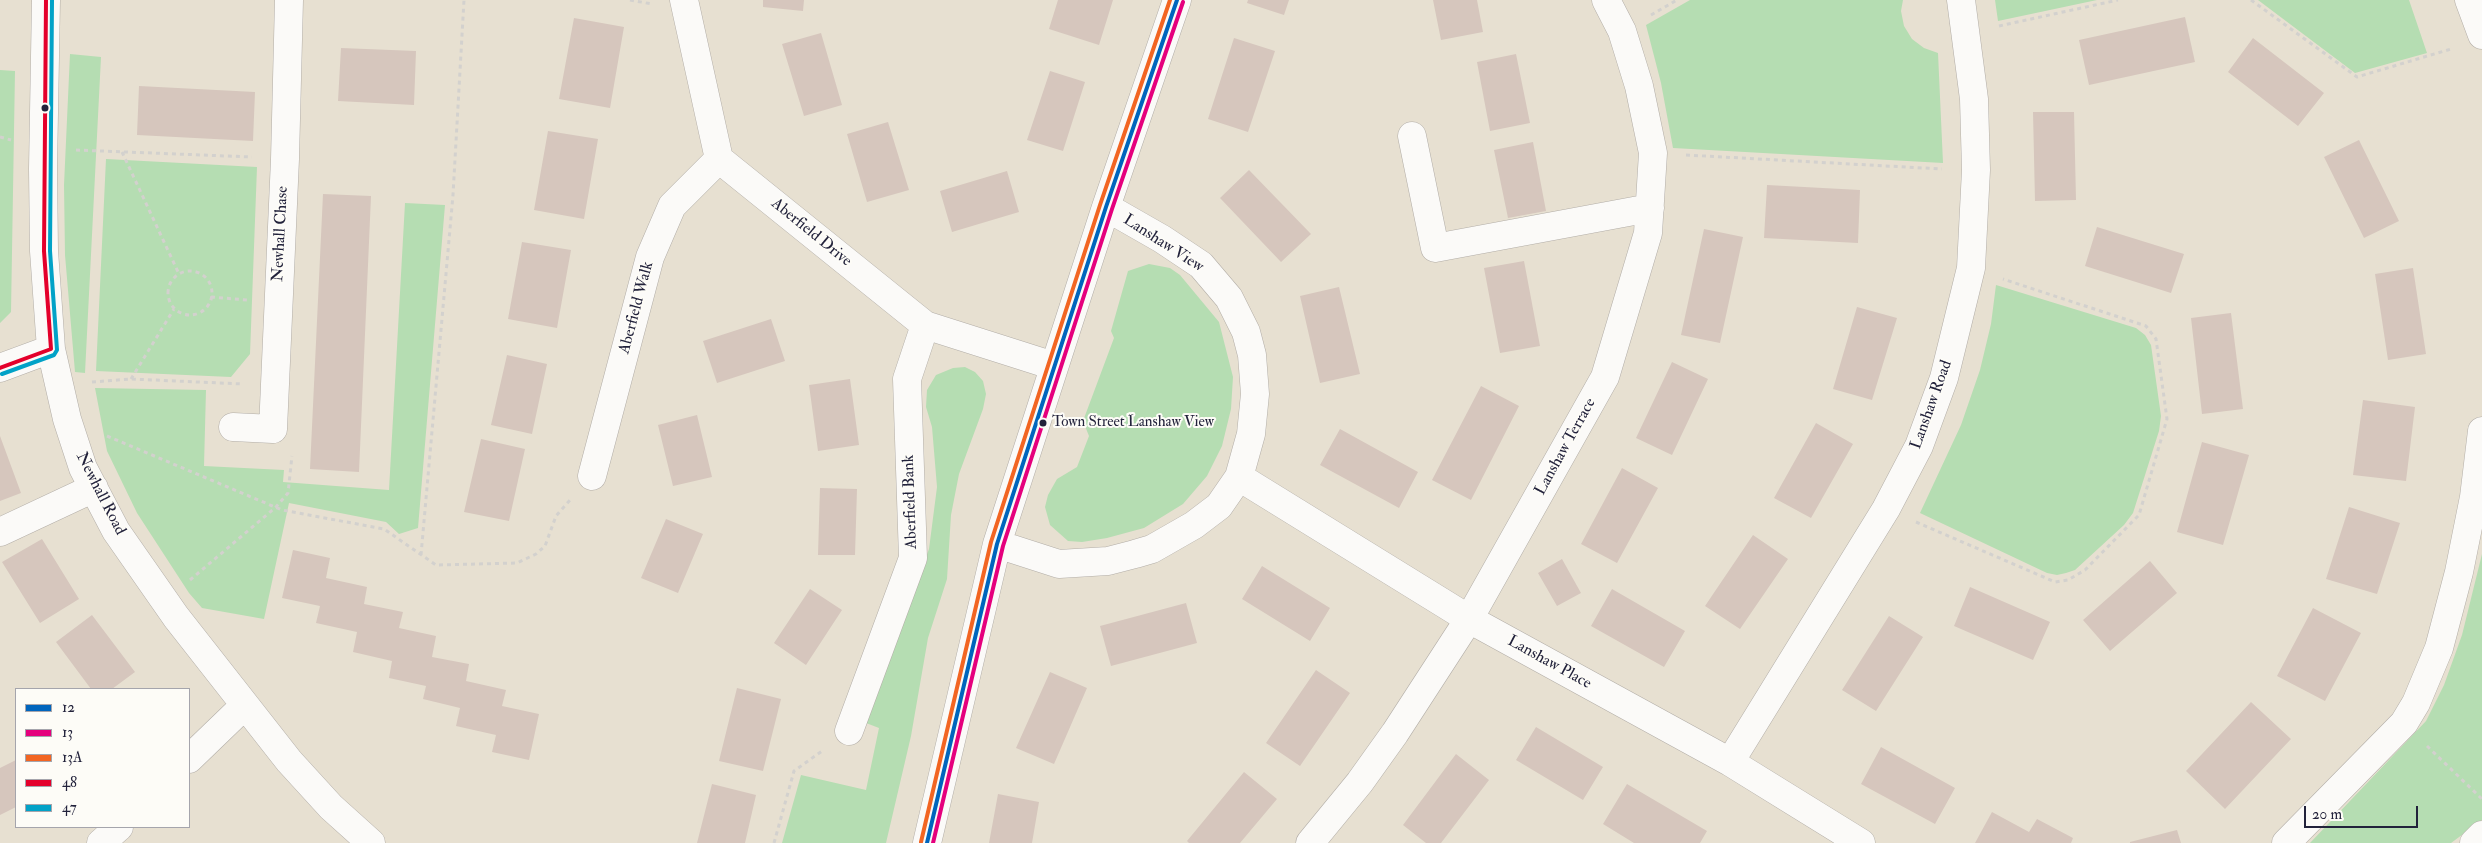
<!DOCTYPE html>
<style>
body{margin:0}
#map{position:relative;width:2482px;height:843px;overflow:hidden;background:#e7e0d1;font-family:"IM FELL Double Pica",serif}
canvas{display:block}
.legend{position:absolute;left:15px;top:688px;width:175px;height:140px;box-sizing:border-box;background:#fdfcf7;border:1px solid #a5a5ac;margin:0;padding:6px 9px;list-style:none;font-size:15px;color:#22223b}
.legend li{display:flex;align-items:center;gap:10px;height:25px}
.legend b{width:25px;border:1px solid #a5a5ac}
.scale{position:absolute;left:2304px;top:806px;width:114px;height:22px;box-sizing:border-box;border:2px solid #22223b;border-top:0;padding-left:6px;font-size:15px;line-height:18px;white-space:nowrap;color:#22223b;-webkit-text-stroke:4px #fdfcf7;paint-order:stroke}
</style>
<div id="map">
<canvas width="2482" height="843"></canvas>
<ul class="legend">
<li><b style="height:6px;background:#0065bd"></b>12</li>
<li><b style="height:6px;background:#e5007d"></b>13</li>
<li><b style="height:6px;background:#f26522"></b>13A</li>
<li><b style="height:6px;background:#e4002b"></b>48</li>
<li><b style="height:6px;background:#02a2c7"></b>47</li>
</ul>
<div class="scale">20 m</div>
</div>
<script>
const c = document.querySelector('canvas').getContext('2d');
c.lineJoin = 'round';
function fill(path, color) { c.fillStyle = color; c.fill(path, 'evenodd'); }
const poly = rows => new Path2D(rows.map(r => 'M' + r).join(''));
function stroke(path, color, width, dash) { c.strokeStyle = color; c.lineWidth = width; c.lineCap = dash ? 'butt' : 'round'; c.setLineDash(dash || []); c.stroke(path); }
function drawText(font, color, halo, rows, align = 'center') {
  c.font = font + ' "IM FELL Double Pica",serif'; c.lineWidth = 4; c.setLineDash([]); c.textBaseline = 'middle'; c.strokeStyle = halo; c.fillStyle = color; for (const [text, x, y, turn = 0] of rows) {
    c.save(); c.translate(x, y); c.rotate((+turn || 0) * Math.PI / 180); c.textAlign = isNaN(turn) ? turn : align; if (halo) c.strokeText(text, 0, 0); c.fillText(text, 0, 0); c.restore();
  }
}
const green = poly([
 [1690,0,1903,0,1901,11,1904,26,1912,39,1924,48,1938,53,1943,163,1673,148,1661,83,1646,25],
 [1995,0,2097,0,1998,21],
 [2258,0,2409,0,2427,53,2355,73],
 [70,54,101,57,85,373,75,372,65,255,64,185],
 [0,70,15,71,11,312,0,323],
 [106,159,257,167,250,354,231,377,96,371],
 [405,203,445,205,418,528,399,534,386,522,289,503,264,619,202,608,189,593,137,513,107,451,95,388,206,390,204,466,284,470,283,482,389,490],
 [1149,264,1170,268,1180,275,1219,322,1233,377,1231,409,1222,446,1207,476,1183,504,1144,528,1107,538,1082,542,1068,541,1050,525,1045,507,1048,495,1057,479,1077,467,1089,436,1083,421,1114,338,1111,331,1128,271],
 [1996,285,2136,328,2145,335,2151,345,2161,416,2159,431,2133,513,2124,525,2075,570,2066,573,2057,575,2047,573,1920,513,1961,425,1980,370,1991,324],
 [965,367,975,372,983,381,986,394,983,409,959,474,951,515,947,579,928,638,911,736,886,843,782,843,801,775,866,790,879,728,866,723,929,549,937,487,932,427,926,407,927,390,936,375,953,368],
 [2482,554,2482,820,2451,843,2310,843,2426,721,2444,685,2462,635]
]);
const building = poly([
 [763,0,804,0,803,11,763,7],
 [1058,0,1113,0,1099,45,1049,29],
 [1248,0,1289,0,1284,15,1247,3],
 [1433,0,1477,0,1483,32,1441,40],
 [2185,17,2195,62,2089,85,2079,40],
 [574,18,624,27,610,108,559,99],
 [821,33,842,105,804,116,782,44],
 [1234,38,1275,51,1248,132,1208,119],
 [2253,38,2324,93,2298,126,2228,72],
 [341,48,416,51,414,105,338,101],
 [1516,54,1530,123,1490,131,1477,62],
 [1050,71,1085,82,1063,151,1027,140],
 [139,86,255,92,253,141,137,135],
 [2033,112,2074,112,2076,200,2035,201],
 [888,122,909,190,867,202,847,134],
 [548,131,598,139,584,219,534,210],
 [2359,140,2399,221,2364,238,2324,157],
 [1533,142,1546,211,1508,218,1494,150],
 [1249,170,1311,234,1281,262,1220,198],
 [1007,171,1019,212,952,232,940,191],
 [1767,185,1860,190,1858,243,1764,238],
 [323,194,371,196,359,472,310,469],
 [2097,227,2184,254,2171,293,2085,266],
 [1704,229,1743,237,1720,343,1681,335],
 [522,242,571,250,557,328,508,319],
 [1524,261,1540,346,1500,353,1484,268],
 [2413,268,2426,354,2388,360,2375,274],
 [1339,287,1360,374,1320,383,1300,296],
 [1857,307,1897,318,1872,400,1833,389],
 [2231,313,2243,409,2202,414,2191,318],
 [771,319,785,361,717,383,703,341],
 [507,355,547,364,532,434,491,425],
 [1672,362,1708,379,1672,455,1636,438],
 [850,379,859,445,818,451,809,385],
 [1481,386,1519,406,1471,500,1432,480],
 [2363,400,2415,407,2406,481,2353,475],
 [697,415,712,477,673,486,658,425],
 [1816,423,1853,444,1811,518,1774,498],
 [1340,429,1418,472,1399,508,1320,465],
 [0,436,21,493,0,501],
 [481,439,525,449,509,521,464,512],
 [2202,442,2249,455,2223,545,2177,532],
 [1622,468,1658,488,1617,563,1581,544],
 [820,488,857,489,855,555,818,555],
 [2349,507,2400,523,2377,594,2326,579],
 [666,519,703,534,678,593,641,578],
 [1753,535,1788,559,1740,629,1705,606],
 [42,539,79,599,40,623,2,562],
 [293,550,330,558,326,578,367,587,364,604,403,612,399,628,436,636,432,657,469,664,466,681,506,690,502,706,539,714,529,760,492,752,496,735,456,726,460,708,423,699,426,686,389,678,392,661,353,652,357,632,316,623,320,606,282,598],
 [1562,559,1581,593,1557,606,1538,573],
 [2150,561,2177,593,2110,651,2083,620],
 [1262,566,1330,608,1310,641,1242,599],
 [1970,587,2050,622,2033,660,1954,626],
 [810,589,842,610,806,665,774,643],
 [1612,589,1685,631,1664,667,1591,626],
 [1186,603,1197,643,1111,666,1100,626],
 [2313,608,2361,633,2325,701,2277,676],
 [92,615,135,672,112,689,91,689,56,642],
 [1889,616,1923,637,1876,711,1842,690],
 [1316,670,1350,693,1300,766,1266,743],
 [1050,672,1087,688,1054,764,1016,748],
 [737,688,781,699,763,771,719,761],
 [2251,702,2291,739,2225,809,2186,771],
 [1536,727,1603,767,1583,800,1516,760],
 [1881,747,1955,788,1935,824,1861,784],
 [1456,754,1489,780,1441,843,1426,843,1403,825],
 [16,760,16,807,0,815,0,768],
 [1244,772,1277,799,1240,843,1189,843,1187,841],
 [712,784,756,795,745,843,697,843],
 [1627,784,1707,831,1700,843,1634,843,1603,824],
 [998,794,1039,802,1032,843,989,843],
 [1992,812,2029,832,2037,819,2073,838,2071,843,1975,843],
 [2177,830,2181,843,2130,843,2130,842]
]);
const path = poly([
 [630,0,652,4],
 [2251,0,2357,77,2451,49],
 [1651,15,1677,0],
 [1999,26,2118,0],
 [0,137,11,140],
 [76,150,252,157],
 [122,152,179,274],
 [1686,155,1942,169],
 '168 293a22 22 0 1 1 44 0a22 22 0 1 1-44 0Z',
 [211,297,247,300],
 [131,379,174,309],
 [92,382,131,379,243,384],
 [107,436,282,510,384,529,436,565,517,563,536,554,545,546,556,516,570,500],
 [1916,522,2055,582,2068,580,2085,570,2139,515,2167,419,2156,339,2146,326,2003,279],
 [421,555,453,195,464,0],
 [190,580,276,507,288,493,292,456],
 [2427,746,2482,799],
 [774,843,794,771,822,751]
]);
const minor = poly([
 [46,0,43,169,44,251,51,349,67,419,83,468,116,531,176,617,289,761,331,807,371,843],
 [684,0,719,159,925,325,1054,366],
 [2469,0,2482,35],
 [1412,136,1435,248,1650,208],
 [0,368,51,349],
 [233,427,273,429,285,159,289,0],
 [592,476,650,257,672,206,719,159],
 [1239,477,1469,619,1730,762,1861,843],
 [0,532,94,488],
 [997,544,1059,564,1108,561,1135,554,1152,549,1194,525,1219,506,1239,477,1251,434,1255,394,1252,355,1246,332,1229,298,1201,265,1162,239,1106,207],
 [849,731,913,558,907,379,925,325],
 [189,759,245,705],
 [1730,762,1886,509,1919,446,1944,378,1971,268,1976,170,1974,99,1961,0],
 [101,843,119,827],
 [927,843,997,544,1106,207,1177,0],
 [1310,843,1360,782,1395,733,1469,619,1605,377,1648,233,1653,153,1639,86,1622,31,1606,0],
 [2286,843,2404,723,2416,703,2439,648,2459,572,2474,497,2482,431],
 [2474,843,2482,835]
]);
const bus1 = poly([
 [927,843,997,544,1106,207,1177,0]
]);
const bus2 = poly([
 [933,843,1003,546,1112,209,1183,2]
]);
const bus3 = poly([
 [921,842,991,542,1100,205,1170,0]
]);
const bus4 = poly([
 [0,368,51,349,44,251,46,0]
]);
const bus5 = poly([
 [2,374,54,355,57,350,50,251,52,0]
]);
const markers = [
 [45,108,4.5,"#22223b"],
 [1043,423,4.5,"#22223b"]
];
const busNames = [
 ["Town Street Lanshaw View",1052,423]
];
const streetNames = [
 ["Aberfield Drive",811,233,39],
 ["Newhall Chase",281,234,-87],
 ["Lanshaw View",1163,244,33],
 ["Aberfield Walk",637,308,-75],
 ["Lanshaw Road",1932,405,-70],
 ["Lanshaw Terrace",1566,447,-61],
 ["Newhall Road",100,494,63],
 ["Aberfield Bank",911,502,-92],
 ["Lanshaw Place",1549,663,29]
];
fill(green, '#b5ddb2');
fill(building, '#d6c6bd');
stroke(minor, '#b2ada7', 29);
stroke(path, '#d3d1ce', 3, [4, 4]);
stroke(minor, '#fbfaf8', 28);
stroke(bus1, '#0065bd', 4);
stroke(bus2, '#e5007d', 4);
stroke(bus3, '#f26522', 4);
stroke(bus4, '#e4002b', 4);
stroke(bus5, '#02a2c7', 4);
for (const [x, y, r, color] of markers) { const dot = new Path2D(); dot.arc(x, y, r, 0, 2 * Math.PI); c.fillStyle = color; c.fill(dot); stroke(dot, '#fdfcf7', 2); }
drawText('15px', '#22223b', '#fdfcf7', busNames, 'left');
drawText('16px', '#22223b', '#fdfcf7', streetNames);
</script>
